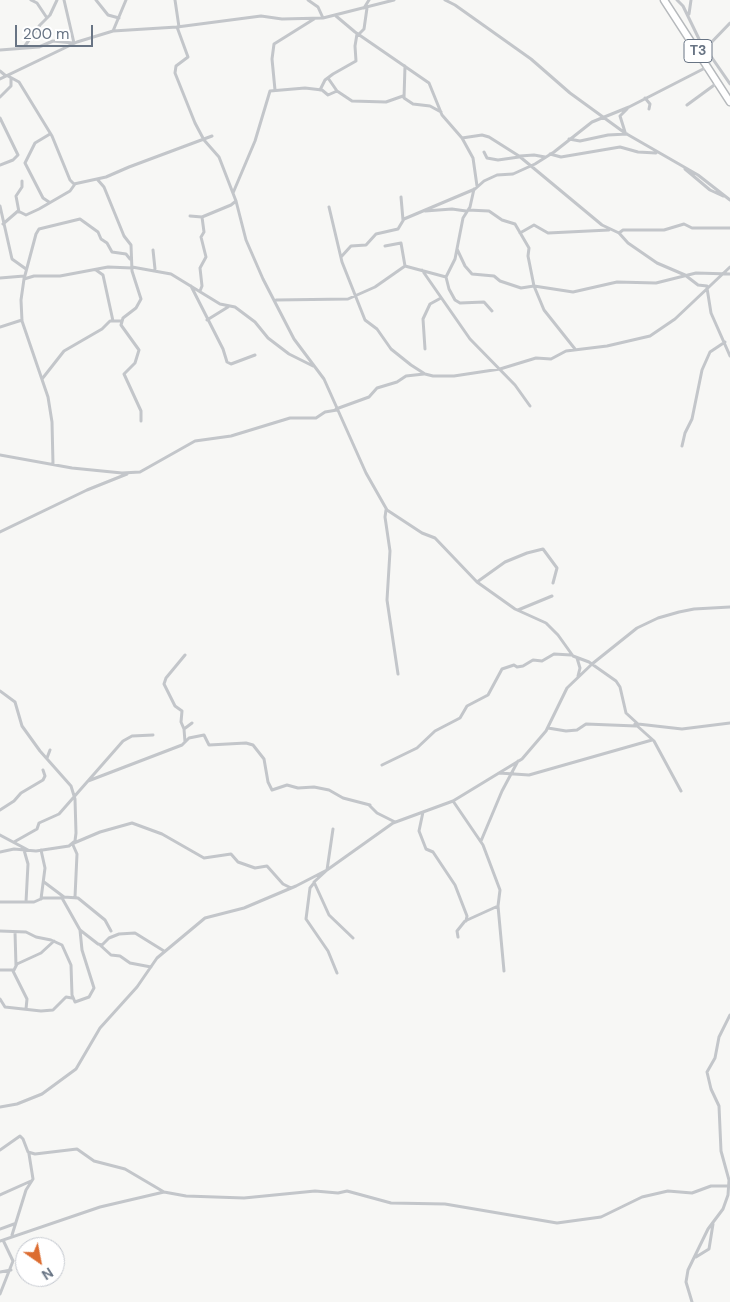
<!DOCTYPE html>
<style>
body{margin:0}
#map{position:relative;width:730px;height:1302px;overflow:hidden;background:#f7f7f5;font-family:"DM Sans",sans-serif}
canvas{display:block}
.north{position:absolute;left:15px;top:1237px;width:50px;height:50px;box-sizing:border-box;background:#fff;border:1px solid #c3c7ce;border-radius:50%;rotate:147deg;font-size:14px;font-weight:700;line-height:20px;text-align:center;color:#687484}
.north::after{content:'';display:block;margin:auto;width:18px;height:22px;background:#dc6c30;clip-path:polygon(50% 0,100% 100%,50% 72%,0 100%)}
.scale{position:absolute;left:15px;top:25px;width:78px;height:22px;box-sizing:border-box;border:2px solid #687484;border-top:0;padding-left:6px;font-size:15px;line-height:18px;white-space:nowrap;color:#687484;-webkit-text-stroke:4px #fff;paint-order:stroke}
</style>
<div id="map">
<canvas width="730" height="1302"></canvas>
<div class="north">N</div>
<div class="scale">200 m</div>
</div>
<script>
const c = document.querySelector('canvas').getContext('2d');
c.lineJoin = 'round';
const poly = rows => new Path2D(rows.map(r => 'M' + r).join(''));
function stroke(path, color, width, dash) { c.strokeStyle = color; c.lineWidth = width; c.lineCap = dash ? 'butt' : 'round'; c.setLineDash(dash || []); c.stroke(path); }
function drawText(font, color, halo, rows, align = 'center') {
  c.font = font + ' "DM Sans",sans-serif'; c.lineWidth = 5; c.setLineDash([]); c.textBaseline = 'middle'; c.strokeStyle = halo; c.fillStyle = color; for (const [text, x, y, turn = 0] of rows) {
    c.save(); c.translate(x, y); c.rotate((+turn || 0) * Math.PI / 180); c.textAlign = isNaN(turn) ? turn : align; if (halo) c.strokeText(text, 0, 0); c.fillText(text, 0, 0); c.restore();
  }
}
const minor = poly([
 [31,0,37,3,47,18],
 [64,0,74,43],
 [96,0,108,15,119,18],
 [175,0,179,27],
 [308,0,318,7,323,18],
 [445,0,455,5,531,59,570,93,625,133,698,175,730,200],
 [677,0,683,6,699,39,730,84],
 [364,8,369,0],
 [689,14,691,0],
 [336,16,355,32,429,83,442,115,462,138,482,135,489,137,519,156,602,225,619,233,628,243,657,263,685,275,698,285,707,286],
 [177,27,188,57,176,66,175,73,195,123,204,140,219,157,236,201,246,240,263,279,294,339,324,379,366,473,387,510,422,533,435,538,477,582,515,609,546,623,558,635,573,656,589,662,616,681,620,687,626,713,638,724,682,729,730,723],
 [113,31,126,0],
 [359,34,364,29,367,8],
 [24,47,40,25,50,15,57,0],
 [705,49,730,23],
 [0,50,39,47,53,41,73,43],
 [405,66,404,98,413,104,430,106,441,112],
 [0,71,6,76],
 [8,76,19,82,52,136,70,180,74,184,106,177,129,167,212,136],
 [328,78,337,91,352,101,386,102,403,96],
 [0,79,77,42,113,31,177,27,261,16,282,19,323,18,394,0],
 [275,90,272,59,274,44,314,19],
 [320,90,325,80,333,74,356,61,355,46,357,34],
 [0,97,11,86,11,78],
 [645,98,650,104,649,109],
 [687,105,717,83],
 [0,118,18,155,13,160,0,165],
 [625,132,620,116,627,109],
 [462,138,473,158,477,186],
 [569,139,580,141,608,135,627,134],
 [484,152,487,158,498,160,519,157],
 [550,154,561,157,620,147,638,152,656,153],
 [520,156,534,155,545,157],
 [685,169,710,190,723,196],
 [97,179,104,187,124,236,131,245,132,271,141,299,136,308,123,318,121,325,139,350,135,363,124,374,141,411,141,421],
 [474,189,470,207,463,218,455,259,446,277,449,289,455,300,460,303,484,302,492,311],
 [233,193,255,141,270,91,305,88,322,90,328,95,337,91],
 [401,197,403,220],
 [49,202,43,198,25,163,35,143,50,134],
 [0,206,12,259,26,269],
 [329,207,342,262,365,320,377,329,391,349,411,365,425,374,433,376,454,376,500,369,536,358,551,359,566,351,607,346,650,336,675,319,730,267],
 [468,210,489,211,502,220,515,224,529,248,528,256,534,286,573,292,617,282,656,283,696,273,730,274],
 [425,211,452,209,466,211],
 [19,212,16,196,22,187,22,181],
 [190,216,202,217,231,205,236,201],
 [3,224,18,211,26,215,39,209,70,191,75,184],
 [520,233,534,225,548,233,609,230],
 [619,233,623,230,664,230,684,224,692,228,730,228],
 [385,246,401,243,405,266],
 [457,249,465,266,472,274,494,276,500,281,521,288,534,286,544,310,575,349],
 [153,250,155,269],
 [341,257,351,246,366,245,376,234,398,229,404,219,475,189,484,181,497,175,513,174,535,164,554,152,592,122,629,107,707,67],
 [405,266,446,277],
 [132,267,171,274,220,304,235,307,255,322,268,338,289,354,313,366],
 [96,270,103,275,113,321],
 [422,270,470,339,515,385,530,406],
 [0,278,24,276],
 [24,279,34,276,60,276,108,267,132,268],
 [191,286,223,349,227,362,231,364,255,355],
 [707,288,711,313,730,356],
 [200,291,202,286,200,268,206,257,201,237,204,232,202,217],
 [276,300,348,299,375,287,405,266],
 [207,320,228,307],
 [0,327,22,320],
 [425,349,423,319,430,304,441,298],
 [42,379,64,351,102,329,110,321,122,321],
 [336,409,369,397,377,388,397,382,406,376,424,374],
 [682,446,685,433,692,419,702,370,710,352,725,342],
 [0,455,72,468,122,473,140,472,195,441,231,436,290,418,316,418,325,412,337,410],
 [53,464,52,422,48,397,22,321,21,300,24,279,36,234,39,229,80,219,98,232,101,239,107,243,112,252,126,254,130,259],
 [386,510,385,517,390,551,387,600,398,674],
 [0,532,87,490,127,474],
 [477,582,505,562,527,553,543,549,557,568,553,583],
 [518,610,552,596],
 [577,658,580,668,578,676],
 [0,691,15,702,22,726,40,751,71,786,75,799,76,833,75,841,69,846,36,851,14,849,0,852],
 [635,724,654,741,681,791],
 [548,728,566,731,577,730,586,724,636,726],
 [184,729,181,722,182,711,175,706,164,684,166,678,185,655],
 [185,742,189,738,204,735,209,745,246,743,253,745,264,759,268,782,272,790,287,785,298,788,314,787,329,790,343,798,370,805],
 [47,758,50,750],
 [382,765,417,748,435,731,460,718,467,706,488,695,502,669,514,665,517,667,523,666,533,660,542,661,554,654,571,655],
 [499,773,529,775,652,740],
 [88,781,182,745,185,742,184,729,192,723],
 [453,801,483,845,500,890,498,906,504,971],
 [369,805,377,813,395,822],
 [0,810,14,801,21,793,43,780,45,776,43,770],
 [423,812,419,831,426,849,433,852,455,885,467,916,466,921],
 [333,829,327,870,314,882,329,915,353,938],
 [0,835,28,850],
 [481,841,502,791,518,761],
 [14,842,37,829,39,823,59,814,123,741,132,736,153,735],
 [74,843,100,832,132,823,162,834,204,858,231,854,238,862,255,868,267,866,283,884,291,888],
 [73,845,77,854,75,897],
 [24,850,28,864,26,902],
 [41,850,45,868,41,899],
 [44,882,64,897,78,898,105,920,111,931],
 [314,883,310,888,306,919,328,951,337,973],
 [0,902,34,902,43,898,62,898,80,930,98,944,102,945,109,938,119,934,135,933,164,951],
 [0,931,26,932,36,937,51,940,62,945,71,965,72,995,75,1002,89,997,94,988,82,950,80,930],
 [15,932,16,966],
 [458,937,457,931,465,921,498,906],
 [100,945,111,955,120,956,130,963,151,967],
 [0,970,14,970,17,964,41,953,54,941],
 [13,971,27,999,26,1009],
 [0,999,5,1007,41,1011,53,1010,66,997,72,998],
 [0,1107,17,1104,42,1094,76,1069,100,1028,137,987,157,958,205,918,244,908,296,886,327,870,393,823,453,801,522,759,546,731,567,688,592,664,637,628,658,618,679,612,694,609,730,607],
 [0,1150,20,1136,23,1139,28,1152,35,1154,77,1149,94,1161,125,1169,164,1192],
 [0,1195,31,1181],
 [0,1229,14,1224],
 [12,1235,26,1190,33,1179,29,1154],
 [0,1241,100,1207,164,1192,186,1196,244,1198,315,1191,338,1193,347,1191,391,1203,445,1204,557,1223,601,1217,642,1197,668,1191,692,1193,711,1186,730,1186],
 [696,1257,709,1249,713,1224],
 [0,1272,11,1270],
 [0,1294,13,1261,3,1240],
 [692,1302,686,1282,688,1270,708,1229,723,1209,728,1195,729,1180,721,1151,719,1106,711,1089,707,1072,715,1058,719,1037,730,1015]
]);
const trunk = poly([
 [664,0,730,102]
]);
const shields = [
 [698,51,28]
];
const shieldNames = [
 ["T3",698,51]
];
stroke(trunk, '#b6b9bc', 9);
stroke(minor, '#c3c6ca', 3);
stroke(trunk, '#fff', 6);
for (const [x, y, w] of shields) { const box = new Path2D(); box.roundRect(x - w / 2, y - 11.5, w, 23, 4); c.fillStyle = '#fff'; c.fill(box); stroke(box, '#687484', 1); }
drawText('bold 14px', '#687484', null, shieldNames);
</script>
